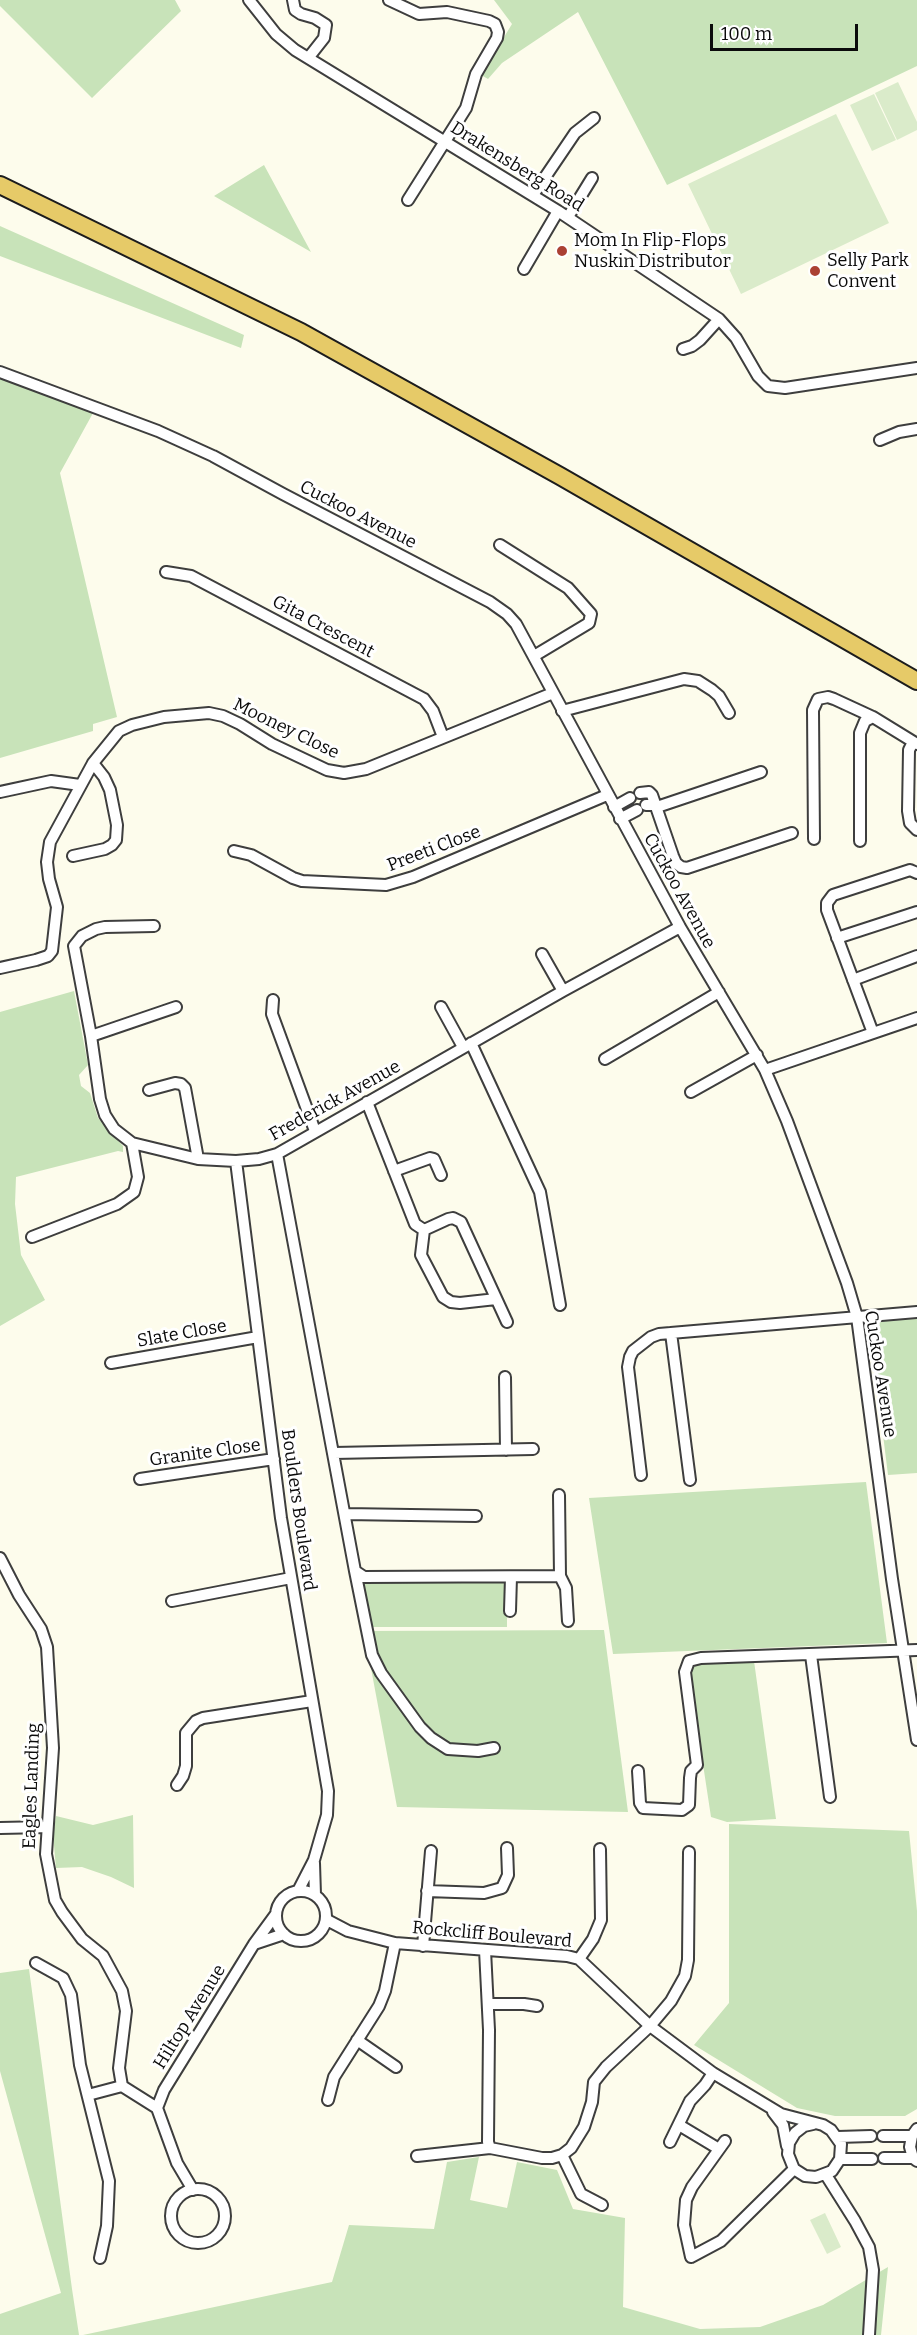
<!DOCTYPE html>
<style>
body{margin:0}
#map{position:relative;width:917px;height:2335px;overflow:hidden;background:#fdfcec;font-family:Bitter,serif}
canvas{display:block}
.scale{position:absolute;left:710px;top:24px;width:148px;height:27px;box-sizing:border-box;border:3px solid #0b0b0b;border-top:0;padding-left:8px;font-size:18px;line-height:21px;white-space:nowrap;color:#0b0b0b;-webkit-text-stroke:4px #fff;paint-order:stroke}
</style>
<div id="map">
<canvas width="917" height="2335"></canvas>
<div class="scale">100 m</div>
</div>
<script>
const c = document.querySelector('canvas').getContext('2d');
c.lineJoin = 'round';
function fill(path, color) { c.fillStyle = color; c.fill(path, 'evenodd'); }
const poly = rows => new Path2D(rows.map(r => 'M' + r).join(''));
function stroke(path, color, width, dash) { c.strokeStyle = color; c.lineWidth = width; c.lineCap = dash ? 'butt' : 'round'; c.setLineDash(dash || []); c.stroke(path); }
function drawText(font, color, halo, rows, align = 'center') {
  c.font = font + ' Bitter,serif'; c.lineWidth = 6; c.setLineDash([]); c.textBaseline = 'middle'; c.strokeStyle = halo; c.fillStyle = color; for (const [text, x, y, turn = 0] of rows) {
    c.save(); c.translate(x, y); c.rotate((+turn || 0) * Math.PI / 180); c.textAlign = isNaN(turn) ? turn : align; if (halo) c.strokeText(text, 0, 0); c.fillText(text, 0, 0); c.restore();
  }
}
const green = poly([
 [0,0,175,0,181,11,92,98,0,6],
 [494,0,917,0,917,66,667,185,578,12,502,63,488,79,481,75,512,24],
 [264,165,311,252,214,196],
 [0,226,244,335,241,348,0,256],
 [0,378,93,413,60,473,117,717,93,724,93,731,0,758],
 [74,991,88,1065,79,1075,81,1086,90,1093,98,1118,123,1146,123,1152,118,1151,16,1177,15,1204,21,1255,45,1300,0,1326,0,1012],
 [917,1318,917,1473,888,1475,870,1330,876,1322],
 [866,1482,887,1643,613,1654,589,1498],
 [361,1580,504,1581,507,1585,507,1627,370,1627],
 [604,1630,628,1812,397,1807,364,1631],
 [754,1661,776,1819,727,1822,711,1817,689,1672,699,1662],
 [133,1815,134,1888,111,1877,82,1867,56,1868,53,1834,56,1816,93,1825],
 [729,1824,909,1831,917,1911,917,2109,905,2116,835,2116,797,2108,694,2045,729,2003],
 [29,1969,72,2289,79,2335,0,2335,0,2314,61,2293,0,2071,0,1973],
 [479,2157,470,2200,507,2208,517,2162,557,2170,573,2209,625,2218,623,2307,700,2329,760,2327,823,2305,888,2267,881,2335,83,2335,332,2282,349,2225,434,2229,447,2162]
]);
const pitch = poly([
 [898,82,917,122,917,130,897,140,875,93],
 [874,94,896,140,872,151,850,105],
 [836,114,889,223,741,294,688,184],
 [825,2213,841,2247,827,2254,810,2220]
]);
const minor = poly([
 [249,0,276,34,295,50,558,211,719,319,736,338,758,376,768,386,785,388,917,368],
 [293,0,295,10,301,14,315,18,326,25,324,38,309,57],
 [389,0,419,14,447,12,489,21,495,24,498,32,497,38,476,74,466,108,408,200],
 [533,195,575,133,594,118],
 [568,217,592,178],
 [524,269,558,211],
 [683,349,692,346,700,340,719,319],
 [0,372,158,431,213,456,283,494,490,602,507,614,516,624,680,927,765,1070,787,1121,847,1283,857,1317,892,1579,917,1740],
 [880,440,899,432,917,429],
 [500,545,568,588,591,614,589,623,534,656],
 [166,572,191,576,424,699,433,711,443,737],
 [562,711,684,679,698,681,712,690,719,696,729,713],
 [915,743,912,744,909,750,908,811,910,823,917,830],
 [0,792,51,781,80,785],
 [640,793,649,792,652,795,673,856,676,863,681,867,687,868,792,833],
 [646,805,653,805,657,807,761,772],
 [614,807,630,798],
 [620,819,637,810],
 [814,839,813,710,818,699,828,697,834,699,873,717,917,744],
 [860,841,860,733,865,721,873,717],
 [234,851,251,855,293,878,302,881,386,885,413,877,607,795],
 [73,856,105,849,112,845,116,840,117,825,110,790,104,777,93,763],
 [154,926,105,927,96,929,82,936,74,946,91,1036,100,1099,105,1115,114,1129,132,1143,198,1159,236,1161,259,1159,277,1154,563,991,680,927],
 [837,938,917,912],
 [542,954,563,991],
 [0,968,36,960,48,956,52,951,57,907,49,879,47,862,50,842,93,763,119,731,132,725,164,717,209,713,223,716,240,724,272,744,327,770,344,773,366,769,553,693],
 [853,980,917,956],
 [273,1000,272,1014,315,1131],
 [441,1007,463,1047],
 [873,1033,827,910,827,903,833,895,910,870,917,873],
 [91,1036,176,1007],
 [471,1043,540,1192,560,1305],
 [605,1059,719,992],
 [765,1070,917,1018],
 [149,1090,175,1083,181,1084,185,1088,198,1159],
 [691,1092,757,1055],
 [367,1102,415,1224,424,1230,448,1219,453,1218,461,1222,507,1322],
 [277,1154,355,1571,364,1577,560,1576,559,1495],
 [236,1161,281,1518,328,1791,327,1815,314,1860,298,1891],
 [394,1171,430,1158,434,1159,441,1175],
 [424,1230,421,1255,443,1297,451,1302,460,1303,496,1299],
 [32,1237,117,1204,134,1192,138,1177,132,1143],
 [671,1333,690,1480],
 [111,1363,258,1337],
 [505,1377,506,1450],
 [334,1453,533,1449],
 [641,1475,628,1367,630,1357,633,1351,651,1337,659,1334,917,1312],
 [140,1479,274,1459],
 [345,1514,476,1516],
 [0,1558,19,1595,41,1629,47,1647,53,1748,46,1854,55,1900,62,1912,82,1939,103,1956,122,1991,126,2011,119,2068,122,2086,157,2108,177,2163,193,2190],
 [355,1571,372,1655,381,1673,420,1727,431,1738,448,1749,478,1751,494,1748],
 [560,1576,566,1588,568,1621],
 [172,1601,291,1578],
 [510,1611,511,1577],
 [811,1655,830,1797],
 [638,1771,640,1803,643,1808,682,1810,689,1805,690,1778,691,1771,697,1765,685,1672,689,1661,701,1658,917,1650],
 [177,1785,183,1776,186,1766,186,1733,196,1721,203,1718,312,1701],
 [0,1828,46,1827],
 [314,1863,315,1895],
 '276 1916a25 25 0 1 1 50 0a25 25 0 1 1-50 0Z',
 [427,1891,484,1893,502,1888,508,1875,507,1848],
 [327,1920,348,1931,395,1943,567,1956,579,1959,650,2026,713,2073,781,2114,823,2125,831,2130,841,2144,840,2159,832,2171,816,2177,805,2176,794,2169,788,2154,789,2143,795,2133,804,2126,813,2124],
 [254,1944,284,1934],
 [423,1946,431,1851],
 [485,1950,489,2030,488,2142,490,2148],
 [579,1959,593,1939,601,1920,600,1849],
 [36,1963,63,1978,71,1995,80,2065,109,2181,107,2226,100,2258],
 [488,2004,524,2004,537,2006],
 [357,2040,396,2067],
 [88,2095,122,2086],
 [328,2100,334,2077,379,2006,385,1991,395,1943],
 [157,2108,164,2090,254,1944,276,1914],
 [773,2112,783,2125,787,2146],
 [679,2125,719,2149],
 [917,2129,912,2136,910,2147,913,2158,917,2161],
 [883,2136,912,2136],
 [838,2137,871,2136],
 [725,2141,692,2187,686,2200,684,2225,691,2257,721,2241,794,2169],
 [670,2142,690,2101,705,2085,713,2073],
 [562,2155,581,2194,602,2205],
 [417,2156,490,2148,542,2158,552,2158,562,2155,571,2148,584,2127,592,2102,594,2082,606,2067,650,2026,671,2001,685,1976,688,1960,689,1852],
 [884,2158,913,2158],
 [840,2159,872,2159],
 [826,2175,855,2221,869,2247,873,2270,869,2335],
 '171 2216a27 27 0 1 1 54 0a27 27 0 1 1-54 0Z'
]);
const trunk = poly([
 [0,185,301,332,560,476,917,681]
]);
const markers = [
 [562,251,6,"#ab4133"],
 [815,271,6,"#ab4133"]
];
const streetNames = [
 ["Drakensberg Road",517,167,32],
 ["Cuckoo Avenue",358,515,27],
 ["Gita Crescent",323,627,28],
 ["Mooney Close",286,729,26],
 ["Preeti Close",434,849,-21],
 ["Cuckoo Avenue",679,891,61],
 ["Frederick Avenue",335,1101,-29],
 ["Slate Close",182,1334,-10],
 ["Cuckoo Avenue",880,1374,81],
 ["Granite Close",205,1453,-8],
 ["Boulders Boulevard",298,1510,82],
 ["Eagles Landing",32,1786,-88],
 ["Rockcliff Boulevard",492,1935,5],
 ["Hiltop Avenue",190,2017,-58]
];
const poiNames = [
 ["Mom In Flip-Flops",574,241],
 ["Nuskin Distributor",574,262],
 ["Selly Park",827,261],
 ["Convent",827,282]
];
fill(green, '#c8e3b9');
fill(pitch, '#daebca');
stroke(minor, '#3e3e3e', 14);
stroke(trunk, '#1c1c1c', 20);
stroke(minor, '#fff', 10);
stroke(trunk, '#e6ca68', 16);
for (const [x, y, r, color] of markers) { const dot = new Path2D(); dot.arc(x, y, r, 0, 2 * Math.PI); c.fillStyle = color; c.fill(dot); stroke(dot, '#fff', 2); }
drawText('18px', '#0b0b0b', '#fff', streetNames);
drawText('18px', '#0b0b0b', '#fff', poiNames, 'left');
</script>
